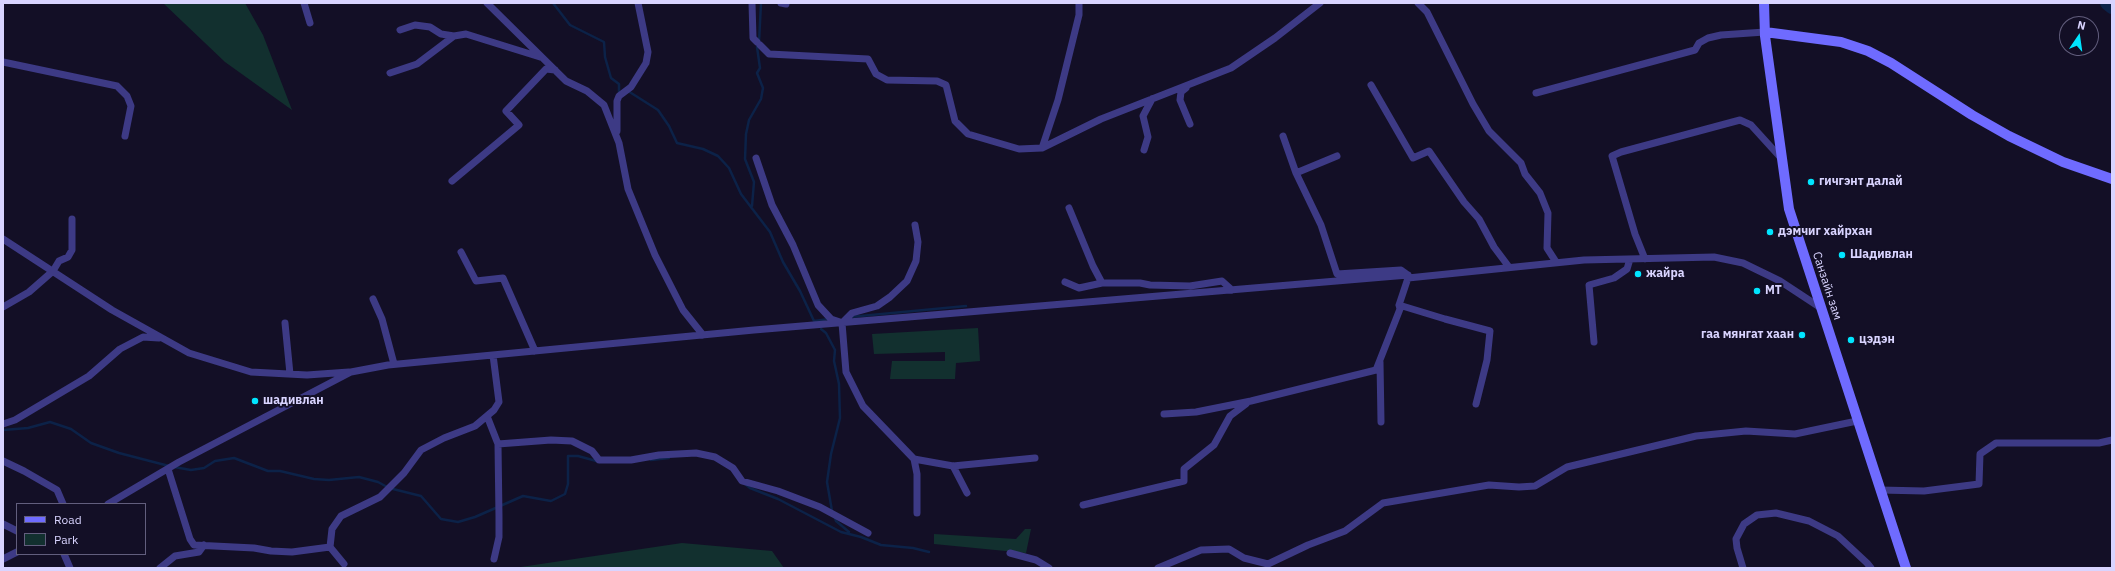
<!DOCTYPE html>
<meta charset="utf-8">
<style>
body{margin:0}
#map{position:relative;width:2115px;height:571px;overflow:hidden;background:#130f26;font-family:"IBM Plex Sans",sans-serif}
canvas{display:block}
.frame{position:absolute;inset:0;border:4px solid #d9d4ff;pointer-events:none}
.legend{position:absolute;left:16px;top:503px;width:130px;height:52px;box-sizing:border-box;background:#130f26;border:1px solid #625e7d;margin:0;padding:5px 7px;list-style:none;font-size:12px;color:#d9d4ff}
.legend li{display:flex;align-items:center;gap:8px;height:20px}
.legend b{width:20px;border:1px solid #625e7d}
.north{position:absolute;left:2059px;top:16px;width:40px;height:40px;box-sizing:border-box;background:#130f26;border:1px solid #625e7d;border-radius:50%;rotate:13deg;font-size:11px;font-weight:700;line-height:16px;text-align:center;color:#d9d4ff}
.north::after{content:'';display:block;margin:auto;width:14px;height:18px;background:#00e5ff;clip-path:polygon(50% 0,100% 100%,50% 72%,0 100%)}
</style>
<div id="map">
<canvas width="2115" height="571"></canvas>
<div class="frame"></div>
<ul class="legend">
<li><b style="height:5px;background:#6f6bff"></b>Road</li>
<li><b style="height:11px;background:#12302f"></b>Park</li>
</ul>
<div class="north">N</div>
</div>
<script>
const c = document.querySelector('canvas').getContext('2d');
c.lineJoin = 'round';
function fill(path, color) { c.fillStyle = color; c.fill(path, 'evenodd'); }
const poly = rows => new Path2D(rows.map(r => 'M' + r).join(''));
function stroke(path, color, width, dash) { c.strokeStyle = color; c.lineWidth = width; c.lineCap = dash ? 'butt' : 'round'; c.setLineDash(dash || []); c.stroke(path); }
function drawText(font, color, halo, rows, align = 'center') {
  c.font = font + ' "IBM Plex Sans",sans-serif'; c.lineWidth = 4; c.setLineDash([]); c.textBaseline = 'middle'; c.strokeStyle = halo; c.fillStyle = color; for (const [text, x, y, turn = 0] of rows) {
    c.save(); c.translate(x, y); c.rotate((+turn || 0) * Math.PI / 180); c.textAlign = isNaN(turn) ? turn : align; if (halo) c.strokeText(text, 0, 0); c.fillText(text, 0, 0); c.restore();
  }
}
const green = poly([
 [163,3,245,3,263,35,292,110,225,62],
 [978,328,980,361,956,363,955,379,890,379,892,361,945,361,945,352,874,354,872,334],
 [1025,529,1031,529,1026,553,934,544,934,534,1016,539],
 [682,543,772,551,784,568,514,568]
]);
const stream = poly([
 [553,3,570,25,604,42,605,57,611,78,619,84,619,94],
 [628,91,658,110,669,126,677,143,703,149,718,156,729,168,741,194,770,232,783,262,800,291,814,321,829,319],
 [752,206,754,182,745,159,746,134,749,120,761,99,763,88,757,73,760,68,757,47,759,42,761,3],
 [850,317,966,306],
 [821,329,826,333,835,350,834,361,839,384,840,418,831,454,827,482,832,511],
 [3,430,28,428,50,422,71,429,91,443,119,453,169,466],
 [651,460,669,458],
 [174,467,191,470,204,468,215,461,234,458,268,471,280,471,314,479,329,480,359,477,378,482,389,488,421,496,441,519,458,522,475,517,523,496,551,501,565,494,568,484,568,456,578,456,600,462],
 [745,484,750,488,778,499,841,532,861,537],
 [835,518,836,521,849,532],
 [861,537,881,545,913,548,929,552]
]);
const river = poly([
 [2107,3,2112,7]
]);
const street = poly([
 [304,3,310,23],
 [487,3,566,81,587,91,604,105,619,143,628,189,655,255,683,310,703,335],
 [752,3,753,38,757,42],
 [781,3,786,4],
 [1418,3,1427,12,1473,104,1489,131,1521,163,1525,174,1540,193,1548,213,1547,248,1556,262],
 [400,30,415,25,430,27,441,34,454,36],
 [760,45,769,54,868,59,876,74,887,80,937,81,946,85,955,121,968,134,1019,149,1042,148,1101,119,1231,68,1275,38,1320,3],
 [3,62,117,86,127,96,131,106,125,136],
 [390,73,417,64,454,36,466,34,540,57],
 [1371,85,1413,158,1429,151,1464,202,1479,219,1494,247,1509,267],
 [1186,88,1181,92,1180,100,1190,124],
 [1536,93,1695,50,1699,43,1708,38,1721,35,1765,32],
 [617,131,617,101,619,96,631,87,646,63,648,52,638,3],
 [1283,136,1296,173,1321,225,1337,274,1401,270,1408,275],
 [1042,148,1058,100,1079,15,1079,3],
 [1144,150,1148,137,1143,116,1152,99],
 [756,158,772,205,793,245,818,305,831,319,840,322],
 [1296,173,1337,156],
 [452,181,519,125,506,111,546,69,555,70],
 [1069,208,1093,266,1102,283],
 [915,225,918,242,916,261,907,281,890,297,877,306,852,313,842,323,846,372,863,406,914,459,917,474,917,513],
 [3,239,112,310,189,353,251,372,307,375,349,372],
 [461,252,476,281,503,278,535,351],
 [1645,259,1635,234,1612,156,1621,152,1740,120,1751,125,1781,158],
 [1065,282,1079,288,1102,283,1140,283,1150,285,1190,286,1222,281,1232,290],
 [373,299,382,319,394,364],
 [1399,305,1445,319,1490,331,1487,360,1476,404],
 [3,307,29,292,53,271,59,261,68,257,72,250,72,219],
 [285,323,290,374],
 [1594,342,1589,285,1614,278,1627,269,1630,259],
 [1380,362,1381,422],
 [1164,414,1196,412,1251,401,1376,370,1400,309,1399,305,1408,278],
 [487,416,498,444,499,517,499,537,494,559],
 [3,424,15,420,89,376,120,349,143,337,159,338],
 [498,444,551,440,572,441,592,451,599,460,631,460,659,455,696,453,715,457,733,468,742,481,778,491,820,507,868,533],
 [914,459,953,466,1035,458],
 [3,461,24,471,57,490,63,504],
 [953,466,967,493],
 [168,469,190,539,194,545,254,548,271,551,292,552,330,547],
 [1880,490,1924,491,1979,484,1980,454,1996,443,2099,443,2112,440],
 [108,504,179,462,351,372,388,365,754,330,1408,275,1408,278,1584,260,1714,257,1743,263,1780,281,1821,308],
 [1083,505,1184,481,1184,469,1214,445,1230,416,1246,404],
 [3,524,17,531],
 [1010,553,1036,560,1049,568],
 [64,554,70,568],
 [3,559,17,552],
 [344,564,330,547,332,529,341,516,380,497,404,473,421,450,444,438,475,426,494,410,499,402,493,355],
 [160,568,175,556,199,552,204,545],
 [1158,568,1201,550,1229,549,1244,558,1268,564,1308,545,1345,531,1383,503,1489,485,1519,487,1535,486,1567,467,1696,436,1746,431,1795,434,1857,421],
 [1743,568,1737,548,1736,539,1744,524,1757,515,1776,513,1809,521,1838,536,1867,563,1871,568]
]);
const secondary = poly([
 [1764,3,1765,36,1789,209,1906,568],
 [1765,32,1841,42,1868,51,1891,63,1972,115,2009,136,2063,162,2112,179]
]);
const markers = [
 [1811,182,4,"#00e5ff"],
 [1770,232,4,"#00e5ff"],
 [1842,255,4,"#00e5ff"],
 [1638,274,4,"#00e5ff"],
 [1757,291,4,"#00e5ff"],
 [1802,335,4,"#00e5ff"],
 [1851,340,4,"#00e5ff"],
 [255,401,4,"#00e5ff"]
];
const poiNames = [
 ["гичгэнт далай",1819,182],
 ["дэмчиг хайрхан",1778,232],
 ["Шадивлан",1850,255],
 ["жайра",1646,274],
 ["MT",1765,291],
 ["гаа мянгат хаан",1794,335,"right"],
 ["цэдэн",1859,340],
 ["шадивлан",263,401]
];
const streetNames = [
 ["Санзайн зам",1827,286,72]
];
fill(green, '#12302f');
stroke(stream, '#0c2248', 2.5);
stroke(river, '#0c2248', 14);
stroke(street, '#3d3a85', 7);
stroke(secondary, '#6f6bff', 10);
for (const [x, y, r, color] of markers) { const dot = new Path2D(); dot.arc(x, y, r, 0, 2 * Math.PI); c.fillStyle = color; c.fill(dot); stroke(dot, '#130f26', 1.5); }
drawText('bold 12px', '#d9d4ff', '#130f26', poiNames, 'left');
drawText('12px', '#d9d4ff', '#130f26', streetNames);
</script>
